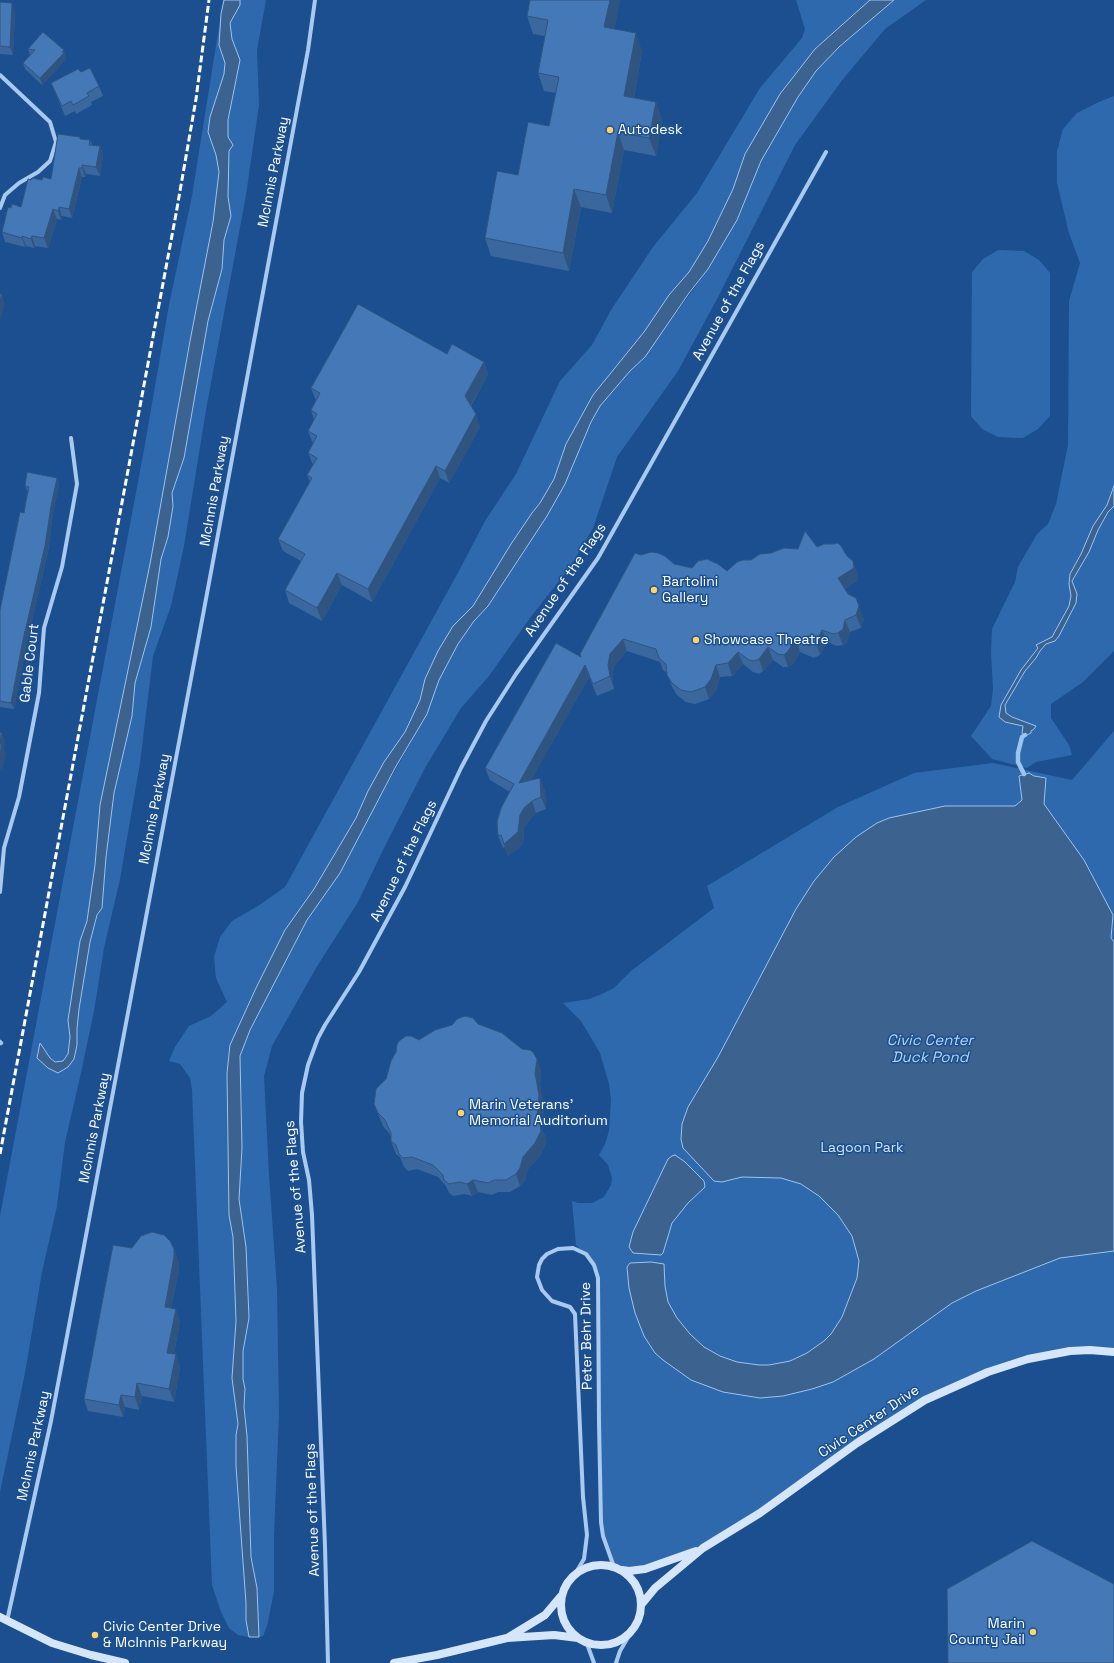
<!DOCTYPE html>
<style>
body{margin:0}
canvas{display:block;background:#1b4f8f}
</style>
<canvas width="1114" height="1663"></canvas>
<script>
const c = document.querySelector('canvas').getContext('2d');
c.lineJoin = 'round';
function fill(path, color) { c.fillStyle = color; c.fill(path, 'evenodd'); }
const poly = rows => new Path2D(rows.map(r => 'M' + r).join(''));
function stroke(path, color, width, dash) { c.strokeStyle = color; c.lineWidth = width; c.lineCap = dash ? 'butt' : 'round'; c.setLineDash(dash || []); c.stroke(path); }
function drawText(font, color, halo, rows, align = 'center') {
  c.font = font + ' "Space Grotesk",sans-serif'; c.lineWidth = 3; c.setLineDash([]); c.textBaseline = 'middle'; c.strokeStyle = halo; c.fillStyle = color; for (const [text, x, y, turn = 0] of rows) {
    c.save(); c.translate(x, y); c.rotate((+turn || 0) * Math.PI / 180); c.textAlign = isNaN(turn) ? turn : align; if (halo) c.strokeText(text, 0, 0); c.fillText(text, 0, 0); c.restore();
  }
}
const green = poly([
 [240,0,266,0,257,50,259,105,246,195,206,410,184,546,171,606,153,656,140,763,120,879,104,948,94,1011,79,1082,65,1142,57,1206,42,1272,25,1373,0,1492,0,1216,144,450,169,305,192,196,221,14,219,45,225,63,224,74,208,132,216,155,219,172,213,222,190,341,150,564,100,805,95,865,87,921,80,941,68,1020,70,1037,68,1054,63,1061,55,1062,50,1058,40,1043,37,1057,48,1068,68,1067,74,1059,77,1045,77,1029,79,1009,90,942,97,917,102,907,106,857,114,793,132,716,135,683,151,627,161,559,168,537,173,506,172,494,184,458,208,321,222,269,224,240,231,216,228,198,228,120,240,60,232,39,229,22,240,5],
 [796,0,870,0,815,49,745,154,733,189,708,241,689,272,669,295,644,332,593,395,566,444,554,479,540,503,532,513,511,544,473,606,453,626,425,679,420,700,405,732,384,762,368,791,356,818,314,889,285,930,256,988,230,1045,227,1073,229,1215,233,1237,236,1321,232,1378,238,1424,236,1435,246,1603,246,1620,249,1637,238,1635,229,1628,221,1612,212,1585,192,1090,190,1078,180,1064,169,1061,175,1047,189,1026,211,1016,227,1002,216,978,214,957,220,937,232,921,258,906,285,887,460,569,485,521,516,474,560,381,592,345,611,310,653,247,697,193,760,88,802,38,805,29],
 [894,0,926,0,885,29,843,79,795,145,717,299,678,371,617,457,593,528,570,567,530,618,489,676,461,708,425,768,385,846,358,902,316,968,272,1046,264,1076,269,1175,277,1289,279,1414,274,1536,274,1592,267,1626,263,1636,259,1637,257,1588,251,1557,247,1436,244,1407,245,1389,243,1379,243,1351,249,1318,246,1247,239,1199,242,1148,240,1056,250,1030,307,920,322,899,427,714,439,680,458,644,474,621,488,606,547,516,565,484,591,422,600,406,630,371,643,359,708,269,737,220,761,161,798,97,816,71,839,47],
 [1114,96,1114,486,1107,505,1114,506,1114,651,1083,682,1051,704,1051,718,1069,745,1072,755,1036,762,1027,768,992,759,971,736,991,706,993,689,991,652,992,629,1015,582,1018,567,1037,534,1048,524,1056,504,1068,445,1069,301,1080,263,1069,233,1057,183,1057,151,1063,129,1077,113,1099,102],
 [998,250,1024,251,1039,260,1050,273,1050,416,1038,429,1023,438,1019,438,998,437,982,429,971,416,972,272,983,259],
 [1114,731,1114,1352,1049,1354,940,1392,703,1548,645,1569,622,1570,614,1567,603,1536,598,1278,594,1265,576,1245,572,1201,578,1203,592,1203,604,1197,611,1185,612,1178,608,1165,599,1155,605,1144,609,1131,611,1100,609,1084,600,1053,581,1021,563,1003,589,999,602,994,614,988,631,971,714,908,707,886,838,807,914,773,993,763,1072,780]
]);
const water = poly([
 [224,0,240,0,240,5,230,23,232,39,240,60,228,120,228,137,233,145,229,151,228,197,231,216,224,240,222,269,208,321,184,458,172,493,173,506,168,537,161,559,151,627,135,683,132,716,114,793,106,857,102,908,97,915,90,942,79,1009,77,1029,77,1045,74,1059,68,1067,58,1073,48,1068,37,1058,40,1043,50,1058,55,1062,63,1061,68,1054,70,1037,68,1020,80,941,87,921,95,865,100,805,150,564,190,341,213,222,219,172,216,155,208,132,210,117,224,74,225,63,219,45,221,14,224,0],
 [870,0,894,0,839,47,816,71,798,97,761,161,737,220,708,269,689,293,645,357,630,371,600,406,591,422,565,484,547,516,488,606,474,621,458,644,439,680,427,714,395,768,340,873,307,920,250,1030,240,1056,242,1148,239,1199,246,1247,249,1318,243,1351,243,1379,245,1389,244,1407,247,1436,251,1557,257,1588,259,1637,249,1637,246,1620,246,1603,236,1466,236,1435,238,1424,232,1378,236,1321,233,1237,229,1215,227,1073,230,1045,256,988,285,930,314,889,356,818,368,791,384,762,405,732,420,700,425,679,438,651,453,626,473,606,511,544,532,513,540,503,554,479,566,444,593,395,644,332,669,295,689,272,708,241,733,189,745,154,780,94,815,49,870,0],
 [1114,486,1114,506,1108,512,1098,530,1089,552,1072,581,1077,594,1076,603,1059,636,1055,641,1046,644,1040,651,1036,658,1025,671,1005,705,1006,713,1012,717,1036,726,1034,729,1031,731,1031,733,1027,735,1022,734,1023,726,1005,722,999,717,1001,705,1021,670,1038,648,1036,645,1052,637,1069,606,1071,596,1069,584,1070,574,1081,554,1093,526,1107,505,1114,486],
 [1029,773,1034,776,1046,778,1044,804,1084,860,1113,915,1111,938,1114,942,1114,1251,1060,1258,976,1291,952,1303,874,1359,833,1382,812,1389,783,1396,760,1398,723,1392,691,1380,663,1360,655,1353,644,1336,635,1313,629,1288,627,1267,630,1263,651,1262,664,1264,665,1286,668,1302,677,1318,690,1334,704,1347,720,1356,737,1362,759,1365,769,1365,790,1361,807,1353,824,1341,831,1334,842,1317,857,1278,859,1261,852,1236,838,1215,819,1196,801,1184,781,1178,742,1177,722,1182,714,1181,683,1148,681,1139,682,1124,688,1107,718,1057,796,909,814,881,834,857,856,837,877,823,889,818,945,806,1015,806,1022,800,1019,776,1029,773],
 [675,1155,685,1162,704,1181,705,1187,688,1203,672,1223,663,1253,661,1255,633,1253,629,1247,633,1232,668,1159,672,1156,675,1155]
]);
const stream = poly([
 [1024,774,1018,762,1018,753,1022,737,1025,735],
 [0,1042,1,1043]
]);
const street = poly([
 [0,75,50,122,56,142,50,161,38,172,19,183,5,195,0,208],
 [0,892,4,848,19,797,39,693,44,628,62,567,77,484,71,438],
 [575,1574,584,1559,587,1535,583,1497,575,1314,570,1307,552,1301,542,1290,537,1277,539,1265,542,1259,547,1254,558,1249,573,1248,586,1254,594,1265,598,1278,599,1422,601,1522,603,1536,614,1567],
 [7,1621,51,1421,203,615,308,50,315,0],
 [586,1641,594,1663],
 [328,1663,325,1546,312,1215,309,1180,303,1152,301,1122,302,1093,308,1065,318,1038,325,1025,359,972,405,887,461,768,486,721,516,674,598,558,826,152],
 [616,1663,620,1651,633,1629]
]);
const secondary = poly([
 '561 1605a40 40 0 1 1 80 0a40 40 0 1 1-80 0Z',
 [622,1570,629,1571,645,1569,696,1551],
 [641,1605,655,1588,703,1548,760,1513,857,1443,925,1400,988,1372,1028,1359,1070,1351,1090,1350,1114,1352],
 [0,1617,52,1643,91,1655,125,1663],
 [509,1637,545,1615,561,1596],
 [394,1663,437,1655,507,1638,554,1635,578,1638]
]);
const rail = poly([
 [0,1154,176,214,196,99,209,0]
]);
const wall = poly([
 [530,0,620,0,614,29,642,51,634,98,656,102,662,121,656,156,624,150,612,213,581,207,569,271,491,256,485,238,518,175,549,126,556,93,544,91,538,73,545,36,533,34,527,16],
 [0,2,15,11,13,55,0,54],
 [43,32,66,57,65,57,66,59,42,85,25,69,23,63,30,55,28,49],
 [51,83,99,86,103,96,91,102,92,105,76,114,75,111,65,116,55,92],
 [81,139,90,140,92,145,100,146,103,156,100,176,86,174,85,177,82,177,72,218,62,216,61,220,57,219,48,248,35,246,34,248,26,246,25,247,5,242,2,232,11,208,21,207,31,180,42,180,51,179],
 [447,354,484,362,488,374,471,406,480,427,449,483,440,478,372,602,342,585,322,621,289,603,285,590,301,561,283,551,278,539,310,482,307,475,313,465,308,453,313,444,308,431,314,420,311,410,316,401,311,388],
 [57,478,59,484,53,513,48,552,26,646,14,709,0,707,0,610,24,513,28,492,25,486],
 [817,547,847,556,853,561,857,573,858,580,845,589,864,619,861,628,850,632,847,642,843,645,837,646,827,642,820,655,814,658,800,652,793,664,788,667,783,667,773,660,763,671,759,674,753,672,743,664,732,676,720,677,716,691,709,699,695,704,686,702,677,695,672,687,667,673,663,670,660,662,627,651,614,666,612,677,614,689,597,696,589,677,531,780,545,791,546,809,536,813,529,820,524,828,523,844,508,856,505,847,503,848,498,836,510,792,490,780,485,768,581,657,674,564,692,568,727,571,751,560,771,553,798,549],
 [478,1024,522,1049,537,1059,541,1072,540,1085,544,1108,541,1127,545,1136,546,1143,540,1156,528,1169,525,1180,520,1186,510,1192,498,1192,492,1195,478,1192,472,1196,465,1194,453,1196,449,1193,446,1186,438,1177,417,1169,408,1171,404,1167,400,1157,396,1154,391,1141,391,1136,389,1133,383,1126,374,1104,419,1040],
 [132,1248,174,1249,178,1261,179,1270,171,1308,180,1321,174,1354,176,1354,180,1367,174,1402,142,1396,139,1410,125,1407,123,1417,88,1411,84,1399]
]);
const shadedWall = poly([
 [610,0,620,0,611,46,604,27],
 [12,3,15,11,13,55,10,47],
 [636,33,642,51,631,115,624,96],
 [64,50,66,57,65,57,66,59,42,85,40,78],
 [656,102,662,121,656,156,649,138],
 [618,132,624,150,612,213,606,195],
 [100,146,103,156,100,176,96,167],
 [82,165,86,174,85,177,82,168],
 [79,168,82,177,72,218,69,209],
 [574,189,581,207,569,271,563,253],
 [59,207,62,216,61,220,58,211],
 [53,209,57,219,48,248,44,238],
 [22,236,26,246,25,247,22,238],
 [32,236,35,246,34,248,31,239],
 [2,294,5,304,0,321,0,300],
 [484,362,488,374,469,408,465,396],
 [476,414,480,427,449,483,445,471],
 [436,466,440,478,372,602,368,589],
 [57,478,59,484,53,513,48,552,26,646,14,709,11,703,23,640],
 [853,561,857,573,858,580,842,591,838,578],
 [337,573,342,585,322,621,317,608],
 [859,606,864,619,861,628,856,615],
 [845,620,850,632,847,642,843,645,838,633],
 [822,630,827,642,820,655,816,642],
 [623,639,627,651,614,666,612,677,614,689,610,676,608,665,610,654],
 [796,639,800,652,793,664,788,667,784,655],
 [768,647,773,660,763,671,759,659],
 [738,652,743,664,732,676,728,663],
 [585,665,589,677,523,795,519,783],
 [716,665,720,677,716,691,709,699,705,687],
 [2,733,5,742,4,749,6,754,2,772,0,767,0,736],
 [540,778,545,791,546,809,541,797],
 [532,801,536,813,529,820,524,828,523,844,508,856,504,844,524,808],
 [537,1059,541,1072,540,1085,544,1108,541,1127,545,1136,546,1143,540,1156,528,1169,525,1180,520,1186,516,1174,523,1157,537,1118,535,1073],
 [473,1180,478,1192,472,1196,467,1184],
 [174,1249,178,1261,179,1270,169,1319,165,1307],
 [176,1309,180,1321,172,1365,167,1353],
 [176,1354,180,1367,174,1402,169,1389],
 [137,1383,142,1396,139,1410,135,1397],
 [121,1395,125,1407,123,1417,119,1405]
]);
const building = poly([
 [530,0,610,0,604,27,636,33,624,96,656,102,649,138,618,132,606,195,574,189,563,253,485,238,497,171,518,175,528,122,549,126,559,77,538,73,548,20,527,16,530,0],
 [0,2,12,3,10,47,0,46,0,2],
 [43,32,64,50,62,52,64,53,40,78,23,63,35,50,28,49,43,32],
 [90,68,99,86,87,93,89,96,73,105,71,101,62,106,51,83,78,69,81,72,90,68],
 [58,134,80,137,80,139,90,140,89,145,100,146,96,167,82,165,82,168,79,168,69,209,59,207,58,211,53,209,44,238,32,236,31,239,22,236,22,238,2,232,8,207,11,208,12,204,21,207,28,179,31,180,32,178,42,180,43,177,51,179,58,134],
 [0,294,2,294,0,300,0,294],
 [358,304,447,354,452,344,484,362,465,396,476,414,445,471,436,466,368,589,337,573,317,608,285,590,305,554,278,539,312,478,307,475,317,458,308,453,317,436,308,431,317,414,311,410,320,393,311,388,358,304],
 [27,472,57,478,51,506,45,546,23,640,11,703,0,701,0,610,20,512,24,513,26,501,29,487,25,486,27,472],
 [805,531,817,547,824,544,833,544,838,543,841,546,847,556,853,561,854,568,838,578,848,594,856,598,859,606,856,615,845,620,843,629,838,633,833,634,822,630,816,642,809,646,796,639,788,651,784,655,778,654,768,647,759,659,754,661,749,660,738,652,728,663,716,665,711,679,705,687,691,692,681,690,672,683,667,675,666,664,659,658,656,649,623,639,610,654,608,665,610,676,593,684,585,665,519,783,540,778,541,797,532,801,524,808,520,815,518,832,504,844,501,835,498,836,497,822,501,808,514,784,485,768,556,643,581,657,580,654,635,553,641,555,651,552,658,553,665,556,674,564,692,568,698,561,707,559,718,564,727,571,737,562,743,560,751,560,760,554,771,553,784,548,798,549,805,531],
 [0,732,2,733,0,741,0,732],
 [0,744,2,744,0,755,0,744],
 [465,1016,473,1018,478,1024,502,1033,522,1049,530,1050,533,1052,537,1059,535,1073,539,1095,537,1118,540,1124,541,1131,535,1143,523,1157,520,1168,516,1174,506,1180,494,1180,488,1183,473,1180,467,1184,460,1182,449,1184,444,1180,443,1175,433,1165,412,1157,403,1158,399,1154,396,1145,391,1141,391,1133,385,1120,378,1113,374,1104,376,1089,386,1079,391,1061,396,1052,397,1044,399,1041,406,1036,411,1036,419,1040,435,1030,452,1025,457,1019,465,1016],
 [152,1232,164,1235,170,1241,174,1249,174,1257,165,1307,176,1309,167,1353,176,1354,169,1389,137,1383,135,1397,121,1395,119,1405,84,1399,113,1245,132,1248,141,1236,152,1232],
 [1032,1541,1114,1584,1114,1663,948,1663,947,1589,1032,1541]
]);
const markers = [
 [610,130,4,"#ffd166"],
 [654,590,4,"#ffd166"],
 [696,640,4,"#ffd166"],
 [461,1113,4,"#ffd166"],
 [1033,1632,4,"#ffd166"],
 [95,1635,4,"#ffd166"]
];
const poiNames = [
 ["Autodesk",618,130],
 ["Bartolini",662,582],
 ["Gallery",662,598],
 ["Showcase Theatre",704,640],
 ["Marin Veterans'",469,1105],
 ["Memorial Auditorium",469,1121],
 ["Marin",1025,1624,"right"],
 ["County Jail",1025,1640,"right"],
 ["Civic Center Drive",103,1627],
 ["& McInnis Parkway",103,1643]
];
const streetNames = [
 ["McInnis Parkway",274,172,-79],
 ["Avenue of the Flags",729,301,-61],
 ["McInnis Parkway",215,491,-80],
 ["Avenue of the Flags",566,580,-56],
 ["Gable Court",30,663,-83],
 ["McInnis Parkway",155,809,-79],
 ["Avenue of the Flags",404,861,-64],
 ["McInnis Parkway",95,1128,-79],
 ["Avenue of the Flags",296,1187,-95],
 ["Peter Behr Drive",587,1336,-91],
 ["Civic Center Drive",869,1422,-34],
 ["McInnis Parkway",34,1446,-78],
 ["Avenue of the Flags",313,1510,-92]
];
const parkNames = [
 ["Lagoon Park",862,1148]
];
const waterNames = [
 ["Civic Center",930,1041],
 ["Duck Pond",930,1058]
];
fill(green, '#2e69ad');
fill(water, '#3c6290');
stroke(water, '#9cc4f0', 1);
stroke(stream, '#9cc4f0', 4.5);
stroke(street, '#a9c9ee', 4);
stroke(secondary, '#d6e6fa', 8);
stroke(rail, '#fff', 3, [7, 3]);
fill(wall, '#3a679d');
fill(shadedWall, '#305480');
fill(building, '#4478b7');
stroke(building, '#305480', 1);
for (const [x, y, r, color] of markers) { const dot = new Path2D(); dot.arc(x, y, r, 0, 2 * Math.PI); c.fillStyle = color; c.fill(dot); stroke(dot, '#1b4f8f', 1.5); }
drawText('14px', '#fff', '#1b4f8f', poiNames, 'left');
drawText('14px', '#fff', '#1b4f8f', streetNames);
drawText('14px', '#cfe3fa', '#1b4f8f', parkNames);
drawText('italic 15px', '#b5d3f5', '#1b4f8f', waterNames);
</script>
